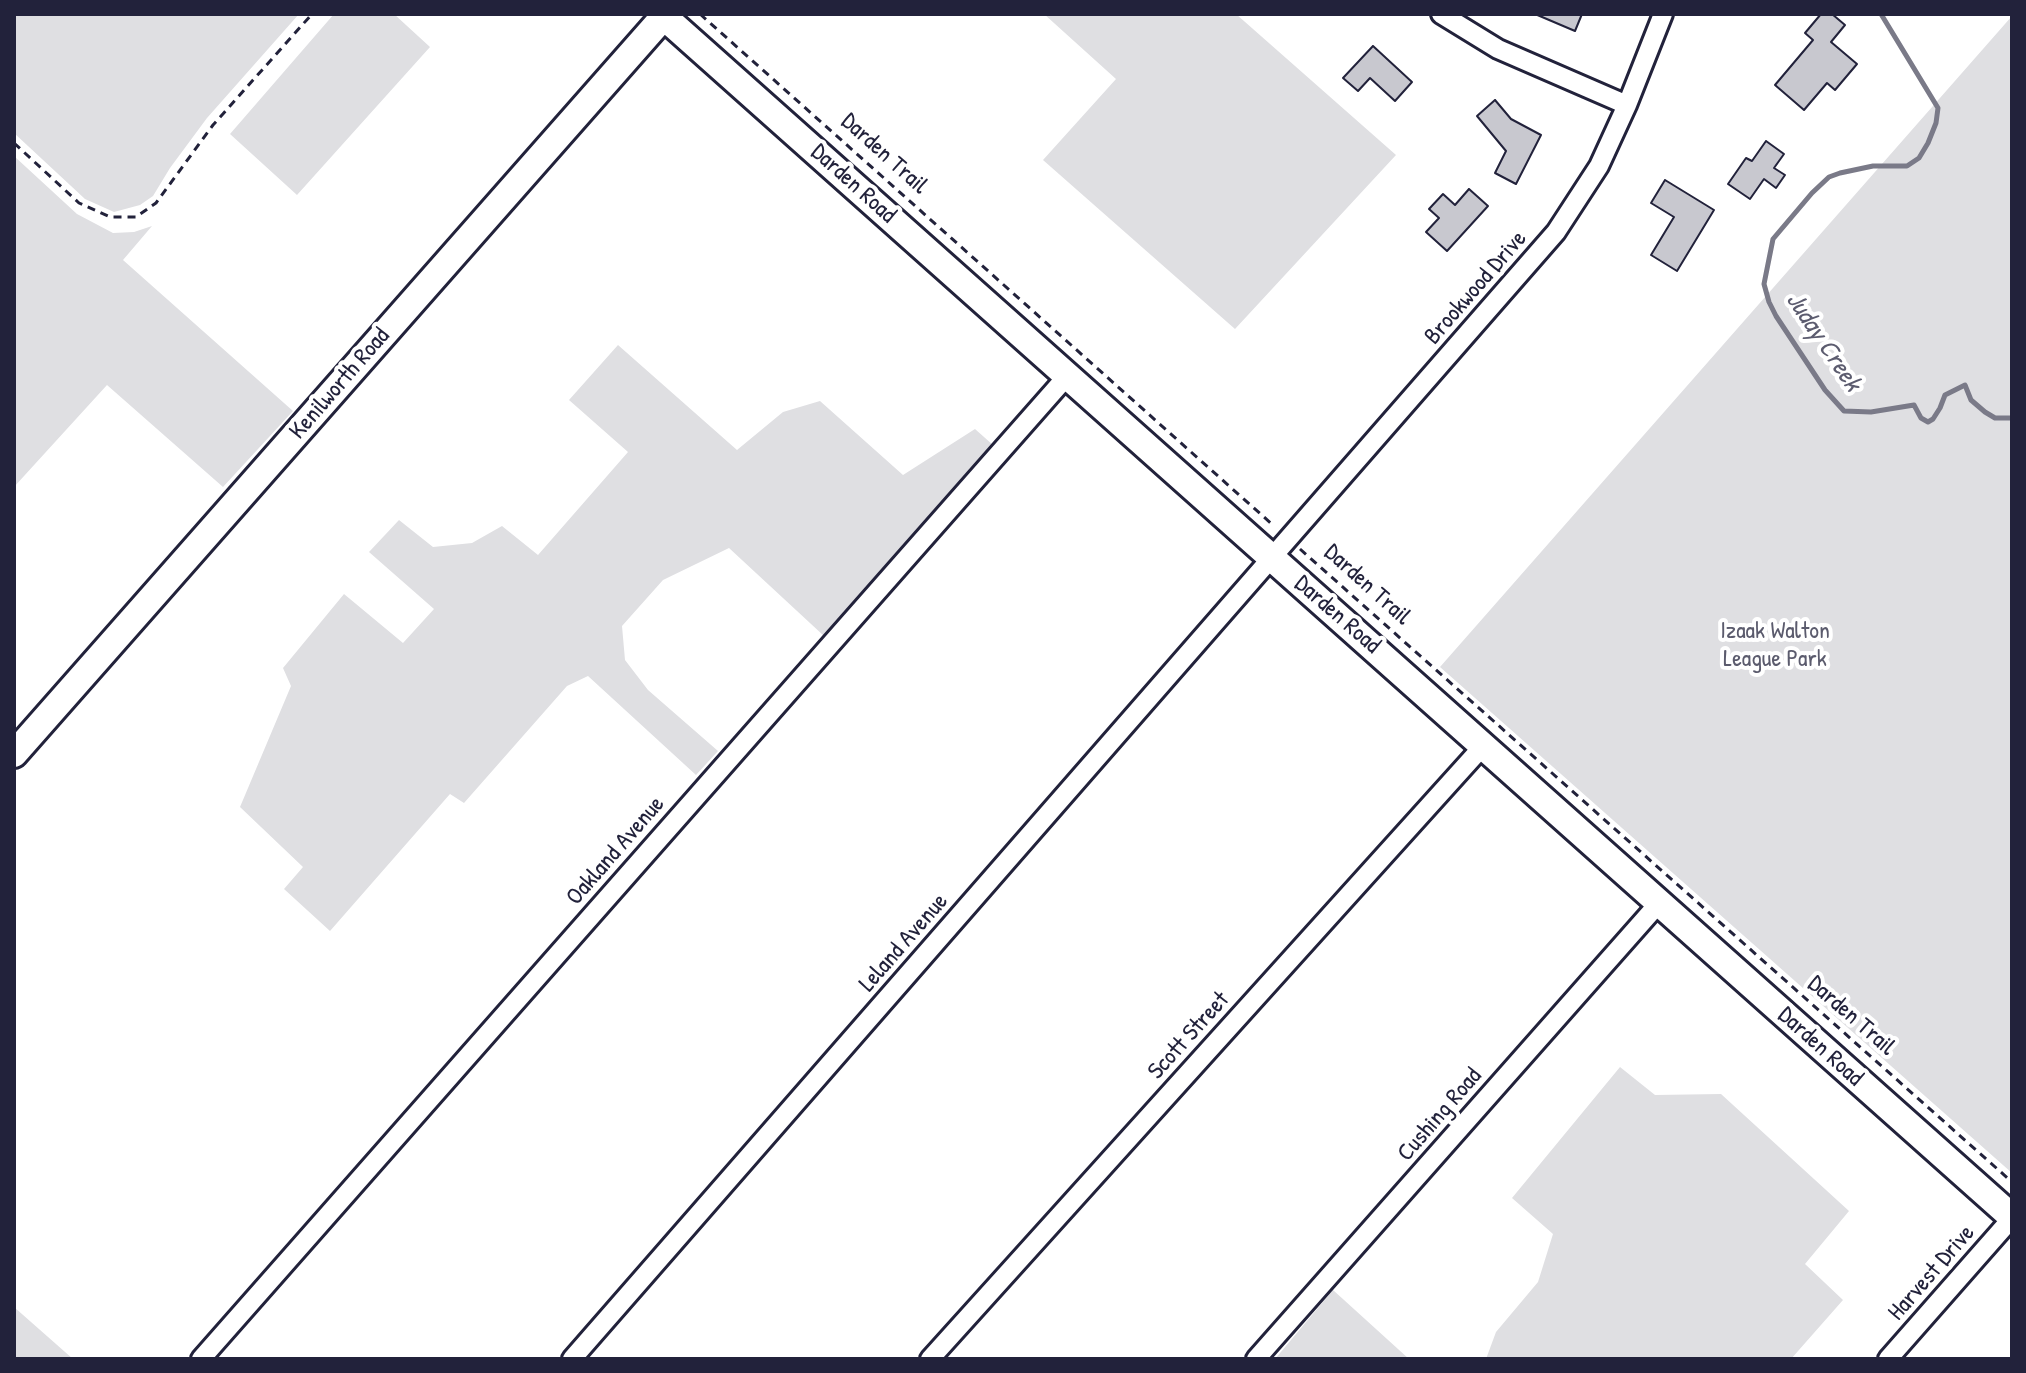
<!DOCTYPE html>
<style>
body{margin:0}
#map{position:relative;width:2026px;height:1373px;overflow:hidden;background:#fff;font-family:"Patrick Hand",sans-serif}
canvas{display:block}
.frame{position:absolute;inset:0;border:16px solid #22223b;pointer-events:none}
</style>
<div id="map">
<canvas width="2026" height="1373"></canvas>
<div class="frame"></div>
</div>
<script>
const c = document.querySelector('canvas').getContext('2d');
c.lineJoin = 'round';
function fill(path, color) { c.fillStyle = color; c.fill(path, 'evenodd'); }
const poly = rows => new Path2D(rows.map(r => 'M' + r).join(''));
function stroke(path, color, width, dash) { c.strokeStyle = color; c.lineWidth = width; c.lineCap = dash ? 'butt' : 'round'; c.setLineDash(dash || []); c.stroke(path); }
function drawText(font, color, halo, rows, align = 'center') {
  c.font = font + ' "Patrick Hand",sans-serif'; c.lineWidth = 8; c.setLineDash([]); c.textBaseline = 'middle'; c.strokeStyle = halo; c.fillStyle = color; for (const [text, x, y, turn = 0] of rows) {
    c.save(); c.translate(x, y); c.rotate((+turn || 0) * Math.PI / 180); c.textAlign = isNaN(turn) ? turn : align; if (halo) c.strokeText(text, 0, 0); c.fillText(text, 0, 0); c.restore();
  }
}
const green = poly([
 [14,14,299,14,207,118,170,168,153,196,140,205,114,212,85,199,14,133],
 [334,14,394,14,430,47,297,195,230,134],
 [1044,14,1236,14,1396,155,1235,329,1043,160,1116,79],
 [2012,16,2012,1173,1440,667],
 [14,156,77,214,113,233,134,232,152,226,123,260,293,411,223,487,107,385,14,487],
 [618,345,737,450,783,412,820,401,903,475,975,429,993,445,824,636,729,548,663,580,622,626,625,660,648,690,718,751,696,775,588,676,567,686,464,803,450,794,330,931,284,889,303,867,240,807,291,686,283,668,344,594,403,643,434,609,369,552,399,520,433,547,472,543,502,526,538,555,628,452,569,400],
 [1620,1067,1655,1095,1721,1094,1849,1211,1805,1264,1843,1300,1791,1359,1486,1359,1496,1332,1538,1282,1553,1234,1512,1198],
 [1333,1290,1409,1359,1275,1359],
 [14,1307,73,1359,14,1359]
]);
const stream = poly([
 [1881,14,1938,108,1936,123,1928,143,1919,158,1907,166,1873,166,1840,173,1829,177,1812,193,1773,239,1764,284,1769,302,1776,316,1825,390,1844,411,1871,412,1914,405,1921,418,1928,422,1933,419,1940,408,1945,395,1965,385,1971,400,1985,412,1995,418,2012,418]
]);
const building = poly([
 [1535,14,1582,14,1575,31,1535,14],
 [1821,14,1832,14,1845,25,1831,42,1857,64,1835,90,1827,83,1804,110,1775,85,1813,40,1805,33,1821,14],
 [1373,46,1412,82,1395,101,1370,78,1358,91,1343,78,1373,46],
 [1495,100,1511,119,1541,135,1516,184,1495,173,1506,151,1477,116,1495,100],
 [1766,141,1784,154,1774,168,1785,175,1776,188,1764,179,1750,199,1728,184,1746,158,1752,161,1766,141],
 [1665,180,1714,210,1677,271,1651,255,1674,217,1651,203,1665,180],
 [1469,189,1488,206,1447,251,1426,232,1439,218,1429,209,1443,194,1455,205,1469,189]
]);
const path = poly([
 [700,14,1274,526],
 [14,143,79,203,110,217,136,217,156,203,213,125,312,14],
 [1300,549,2012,1182]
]);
const street = poly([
 [1441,14,1498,49,1627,105],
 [201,1359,1068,375],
 [572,1359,1556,232,1599,166,1627,105,1663,14],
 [930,1359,1484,745],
 [1256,1359,1659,903],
 [1888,1359,2012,1218]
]);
const secondary = poly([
 [661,14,2012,1217],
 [14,754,666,14]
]);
const streetNames = [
 ["Darden Trail",884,154,42],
 ["Darden Road",853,184,42],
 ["Brookwood Drive",1476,288,-49],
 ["Kenilworth Road",340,384,-49],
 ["Darden Trail",1367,585,42],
 ["Darden Road",1337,615,41],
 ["Oakland Avenue",616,851,-49],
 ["Leland Avenue",904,943,-49],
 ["Darden Trail",1851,1016,41],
 ["Scott Street",1189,1036,-48],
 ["Darden Road",1820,1047,42],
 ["Cushing Road",1440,1115,-49],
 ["Harvest Drive",1932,1273,-49]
];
const parkNames = [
 ["Izaak Walton",1775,632],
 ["League Park",1775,660]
];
const waterNames = [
 ["Juday Creek",1823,342,56]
];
fill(green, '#dfdfe2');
stroke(stream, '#7a7a88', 5);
fill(building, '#c8c8cf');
stroke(building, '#22223b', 2);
stroke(street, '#22223b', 24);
stroke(secondary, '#22223b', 32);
stroke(path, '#22223b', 3, [8, 6]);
stroke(street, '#fff', 18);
stroke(secondary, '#fff', 26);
drawText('24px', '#22223b', '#fff', streetNames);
drawText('24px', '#5b5b6d', '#fff', parkNames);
drawText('italic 26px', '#5c5c6f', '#fff', waterNames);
</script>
